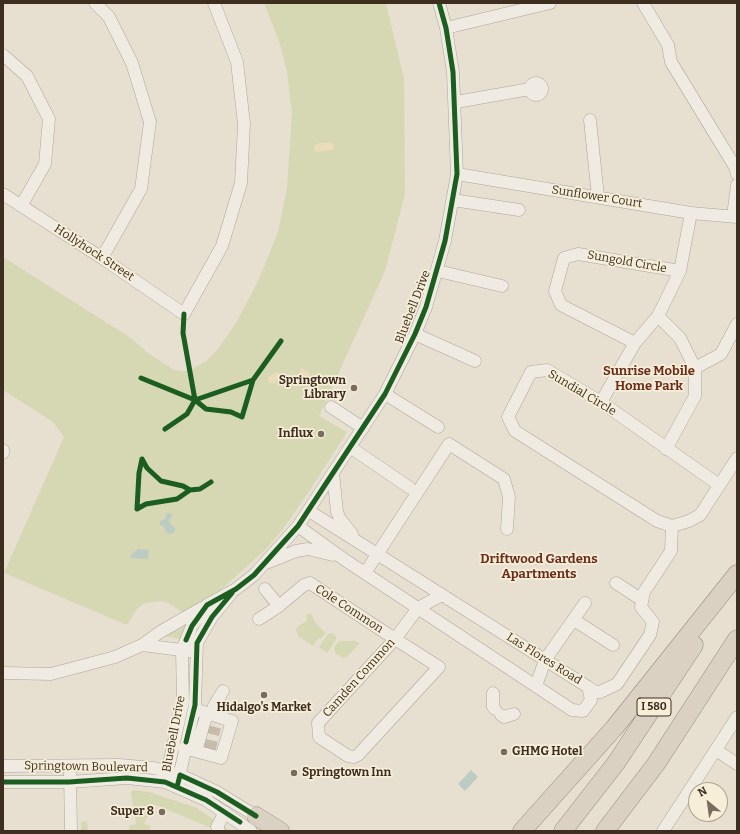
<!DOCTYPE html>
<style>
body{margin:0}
#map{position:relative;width:740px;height:834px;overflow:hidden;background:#e7e0d1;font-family:Bitter,serif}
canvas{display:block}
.frame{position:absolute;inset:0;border:4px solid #3d2e20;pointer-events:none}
.north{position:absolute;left:688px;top:782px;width:40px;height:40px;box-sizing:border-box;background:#f7eed8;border:1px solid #ada18e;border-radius:50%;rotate:331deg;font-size:11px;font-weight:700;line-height:16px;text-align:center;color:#3d2e20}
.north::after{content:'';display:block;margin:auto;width:14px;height:18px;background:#786c5e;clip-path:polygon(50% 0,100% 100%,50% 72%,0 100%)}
</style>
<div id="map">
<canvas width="740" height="834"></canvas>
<div class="frame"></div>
<div class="north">N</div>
</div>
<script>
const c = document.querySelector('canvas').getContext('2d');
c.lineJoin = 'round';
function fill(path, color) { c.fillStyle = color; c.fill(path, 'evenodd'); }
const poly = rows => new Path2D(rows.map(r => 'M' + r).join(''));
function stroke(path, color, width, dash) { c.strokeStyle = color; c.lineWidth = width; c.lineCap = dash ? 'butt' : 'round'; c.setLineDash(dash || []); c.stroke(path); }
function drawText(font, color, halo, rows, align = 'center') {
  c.font = font + ' Bitter,serif'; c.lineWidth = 3.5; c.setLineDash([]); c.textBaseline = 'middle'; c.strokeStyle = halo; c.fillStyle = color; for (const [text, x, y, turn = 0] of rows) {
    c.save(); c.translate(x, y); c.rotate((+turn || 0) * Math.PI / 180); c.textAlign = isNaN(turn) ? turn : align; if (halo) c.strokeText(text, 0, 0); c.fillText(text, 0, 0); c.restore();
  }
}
const green = poly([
 [264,3,386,3,404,79,405,194,385,271,319,416,347,432,310,490,283,529,266,549,223,588,183,613,169,603,161,601,145,603,137,609,127,625,4,573,64,437,53,422,3,390,3,257,131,338,148,353,174,370,183,371,191,370,206,361,218,349,236,323,259,279,278,232,287,188,292,112,287,72,279,41],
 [311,613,315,622,325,633,321,639,318,638,313,646,298,636,296,629,298,626,305,622,307,620,306,615],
 [186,625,180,639,165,636],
 [333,633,336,637,336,640,327,653,319,647,328,634],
 [339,641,355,641,360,643,347,657,342,658,338,654,336,655,334,648],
 [132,790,149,792,197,808,230,831,214,831,214,829,153,804,144,824,151,826,149,831,129,831,129,826,136,824,131,793],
 [87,821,88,831,81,831,81,822]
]);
const sand = poly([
 [319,143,333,143,334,147,333,150,315,152,314,146],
 [300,368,309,372,310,377,305,378,301,377],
 [277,372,280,374,279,379,274,384,268,382,268,377]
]);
const water = poly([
 [167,513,172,514,169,522,175,528,175,532,171,534,167,533,164,527,160,525,160,521,165,519],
 [138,549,149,550,148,559,131,558,130,556],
 [471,770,478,777,465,791,458,784]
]);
const minorTunnel = poly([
 [209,752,215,727]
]);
const minor = poly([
 [95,3,109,17,132,63,150,122,141,189,102,258],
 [643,3,668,45,671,62,735,167,737,174],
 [446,28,550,3],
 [3,55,27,76,49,119,45,164,21,206],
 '530 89a6 6 0 1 1 12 0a6 6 0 1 1-12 0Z',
 [456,102,530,89],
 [590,120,598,197],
 [457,174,691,213,737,217],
 [3,194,102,258,184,314,222,246,241,183,244,124,237,62,214,3],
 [453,200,519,210],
 [733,216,737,185],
 [438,271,502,286],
 [658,316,680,338,695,368,695,396,666,449],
 [415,334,475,361],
 [635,343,561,305,555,291,564,258,578,254,680,271],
 [695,368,721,354,737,324],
 [385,394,438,427],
 [601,402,635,343,658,316,680,271,691,213],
 [331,407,363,428],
 [350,447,410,488],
 [3,450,3,453],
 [333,473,337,512,340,519,352,534],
 [298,526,345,560,572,710,583,711,591,700,588,687,309,511],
 [672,526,657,521,515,431,508,417,531,372,547,370,601,402,719,485],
 [672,526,689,521,700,515,737,458],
 [269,562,296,551,308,549,333,555],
 [365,573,449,444,504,479,509,497,507,529],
 [616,583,642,600],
 [265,589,279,606,304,585,310,583,395,639,439,667,358,755,354,757,348,756,319,737,318,723,395,639,418,608,442,595],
 [259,619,279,606],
 [574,620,613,645],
 [142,645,189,651],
 [3,673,51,674,115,657,142,645,160,632,202,608],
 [536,686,545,660,585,603],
 [588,687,595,692,600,692,617,684,650,635,653,622,641,607,644,592,671,551,672,526],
 [493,693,493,707,495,709],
 [211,715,214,706,223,691],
 [501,715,504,717,514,714],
 [184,748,221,758,232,721,194,709],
 [716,750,737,764],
 [196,751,207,713],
 [3,766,119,765,154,768,180,775,217,792,256,816,261,822],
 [70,774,71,831],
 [3,782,69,782,127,778,165,782,206,800,251,831],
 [165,782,183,702,182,650,192,626,207,605,236,589,254,575,298,526,385,394,415,334,426,307,445,241,457,174,453,72,446,28,439,3],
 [178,782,195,705,197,643,212,617,230,595],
 [219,831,217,827,225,812],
 [663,831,737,717]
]);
const highway = poly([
 [256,816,280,831],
 [522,831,615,727,737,574],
 [563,831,616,763,694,645],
 [605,831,656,764,737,639]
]);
const cycleway = poly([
 [141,378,195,400,206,409,231,412,242,417,253,380,281,341],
 [195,400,253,380],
 [165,429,187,414,195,400,183,333,184,314],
 [142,459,147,468,161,481,183,486,190,490],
 [137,509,146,504,177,499,190,490,200,489,211,482],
 [137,509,139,473,142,459],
 [186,640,192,626,207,605,236,589,254,575,298,526,385,394,415,334,426,307,445,241,457,174,453,72,446,28,439,3],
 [186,742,195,705,197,643,212,617,232,593],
 [3,782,69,782,127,778,165,782,206,800,240,822],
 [177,787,180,775,217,792,256,816]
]);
const markers = [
 [354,388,4,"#786c5e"],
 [321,434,4,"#786c5e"],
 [264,695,4,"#786c5e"],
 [504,752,4,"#786c5e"],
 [294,773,4,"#786c5e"],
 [162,812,4,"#786c5e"]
];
const shields = [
 [654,707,34]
];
const shieldNames = [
 ["I 580",654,707]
];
const streetNames = [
 ["Sunflower Court",597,197,9],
 ["Hollyhock Street",94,253,33],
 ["Sungold Circle",627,262,10],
 ["Bluebell Drive",413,307,-69],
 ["Sundial Circle",582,393,31],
 ["Cole Common",349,609,33],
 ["Las Flores Road",544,659,32],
 ["Camden Common",359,678,-48],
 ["Bluebell Drive",174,734,-79],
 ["Springtown Boulevard",86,767,1]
];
const poiNames = [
 ["Springtown",346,381],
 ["Library",346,395],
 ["Influx",313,434],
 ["Hidalgo's Market",264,708,"center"],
 ["GHMG Hotel",512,752,"left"],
 ["Springtown Inn",302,773,"left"],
 ["Super 8",154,812]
];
const neighbourhoodNames = [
 ["Sunrise Mobile",649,371],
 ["Home Park",649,386],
 ["Driftwood Gardens",539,559],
 ["Apartments",539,574]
];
fill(green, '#d6d7b3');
fill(sand, '#eadcb9');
fill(water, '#bcccc2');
stroke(minorTunnel, '#c5bcae', 12, [12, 6]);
stroke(minor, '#ada599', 13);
stroke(highway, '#928b80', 19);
stroke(minor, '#efebe3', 12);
stroke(highway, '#dad1c2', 18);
stroke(cycleway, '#1b5e20', 5);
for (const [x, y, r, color] of markers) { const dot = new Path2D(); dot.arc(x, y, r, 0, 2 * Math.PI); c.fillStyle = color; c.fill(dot); stroke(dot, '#f7eed8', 1.5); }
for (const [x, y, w] of shields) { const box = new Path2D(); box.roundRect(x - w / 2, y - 9, w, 18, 3); c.fillStyle = '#f7eed8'; c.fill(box); stroke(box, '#3d2e20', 1); }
drawText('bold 11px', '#3d2e20', null, shieldNames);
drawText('12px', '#3d2e20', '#f7eed8', streetNames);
drawText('bold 12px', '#3d2e20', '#f7eed8', poiNames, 'right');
drawText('bold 13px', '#6b2e1e', '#f7eed8', neighbourhoodNames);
</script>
